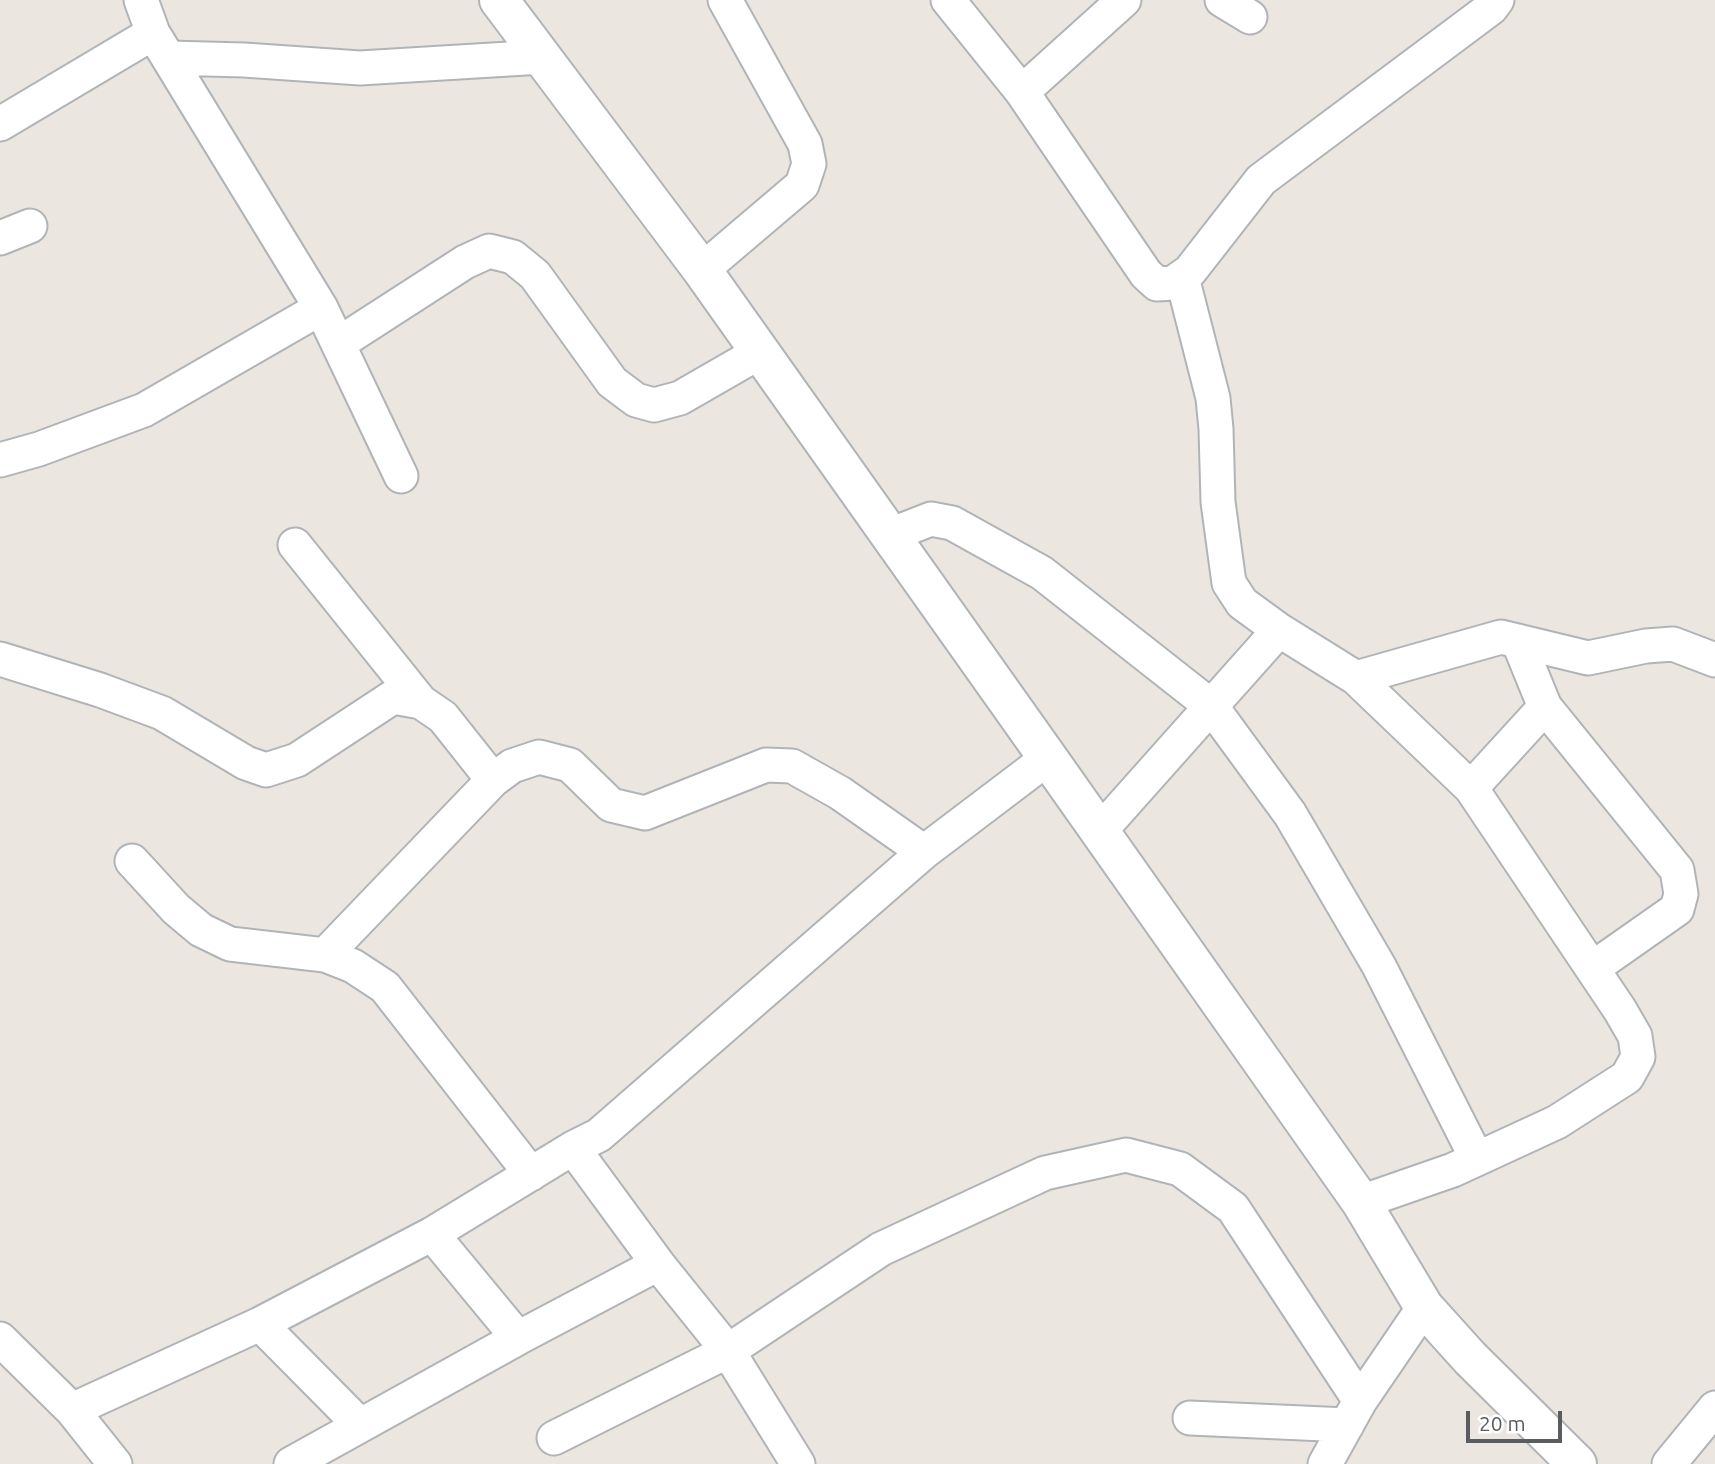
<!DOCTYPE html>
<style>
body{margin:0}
#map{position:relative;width:1715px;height:1464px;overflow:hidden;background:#ebe7e0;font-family:Ubuntu,sans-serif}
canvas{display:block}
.scale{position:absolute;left:1466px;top:1411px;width:96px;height:32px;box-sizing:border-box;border:4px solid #595d60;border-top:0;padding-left:9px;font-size:21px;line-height:24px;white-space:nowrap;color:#595d60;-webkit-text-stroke:5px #fff;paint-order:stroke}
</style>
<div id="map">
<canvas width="1715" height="1464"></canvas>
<div class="scale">20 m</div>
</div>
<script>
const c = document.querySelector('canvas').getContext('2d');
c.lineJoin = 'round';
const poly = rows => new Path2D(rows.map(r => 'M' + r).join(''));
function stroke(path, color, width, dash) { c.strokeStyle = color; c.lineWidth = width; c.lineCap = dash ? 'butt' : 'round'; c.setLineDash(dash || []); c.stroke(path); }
const minor = poly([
 [141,0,153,33,321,308,401,476],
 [948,0,1022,92,1146,274,1157,284,1173,283,1190,271,1261,180,1491,8,1497,0],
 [1222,0,1250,17],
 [169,58,244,60,360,68,542,57],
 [1022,92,1124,0],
 [0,124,153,33],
 [0,238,30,226],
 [702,270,802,185,809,164,805,144,725,0],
 [1182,277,1213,398,1216,429,1218,502,1229,583,1242,603,1279,630],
 [338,344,465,262,489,251,513,257,535,275,612,382,636,400,654,405,680,398,760,352],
 [0,460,39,449,144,410,321,308],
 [890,535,931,519,952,523,1042,573,1211,706,1290,814,1379,966,1477,1159],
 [295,545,421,702],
 [1518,641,1545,707,1677,870,1681,894,1677,909,1593,968],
 [0,659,100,690,162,713,246,763,266,770,297,760,393,697,421,702,443,717,493,780],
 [1356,678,1471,788,1620,1010,1635,1036,1638,1057,1627,1077,1557,1122,1453,1170,1361,1202],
 [1471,788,1545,707],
 [1100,831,1279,630,1356,678,1501,637,1588,658,1646,646,1673,644,1715,660],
 [924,852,1048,758],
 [132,861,176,909,201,930,230,944,325,955,353,966,385,987,531,1174],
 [573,1148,658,1264,728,1351,798,1464],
 [260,1324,360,1425],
 [518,1338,658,1264],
 [0,1339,72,1410,115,1464],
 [1360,1401,1424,1307],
 [72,1410,260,1324,432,1234,573,1148,599,1135,924,852,840,793,792,766,766,765,645,813,611,805,570,765,539,757,512,766,493,780,325,955],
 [1190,1418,1347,1425],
 [554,1438,728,1351,881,1249,1045,1173,1126,1155,1180,1169,1233,1208,1360,1401,1325,1464],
 [291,1464,518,1338,432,1234],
 [1669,1464,1715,1408]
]);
const tertiary = poly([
 [499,0,702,270,1048,758,1361,1202,1424,1307,1470,1358,1577,1464]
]);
stroke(minor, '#b1b4b7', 37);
stroke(tertiary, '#b1b4b7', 42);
stroke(minor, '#fff', 33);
stroke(tertiary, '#fff', 38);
</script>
